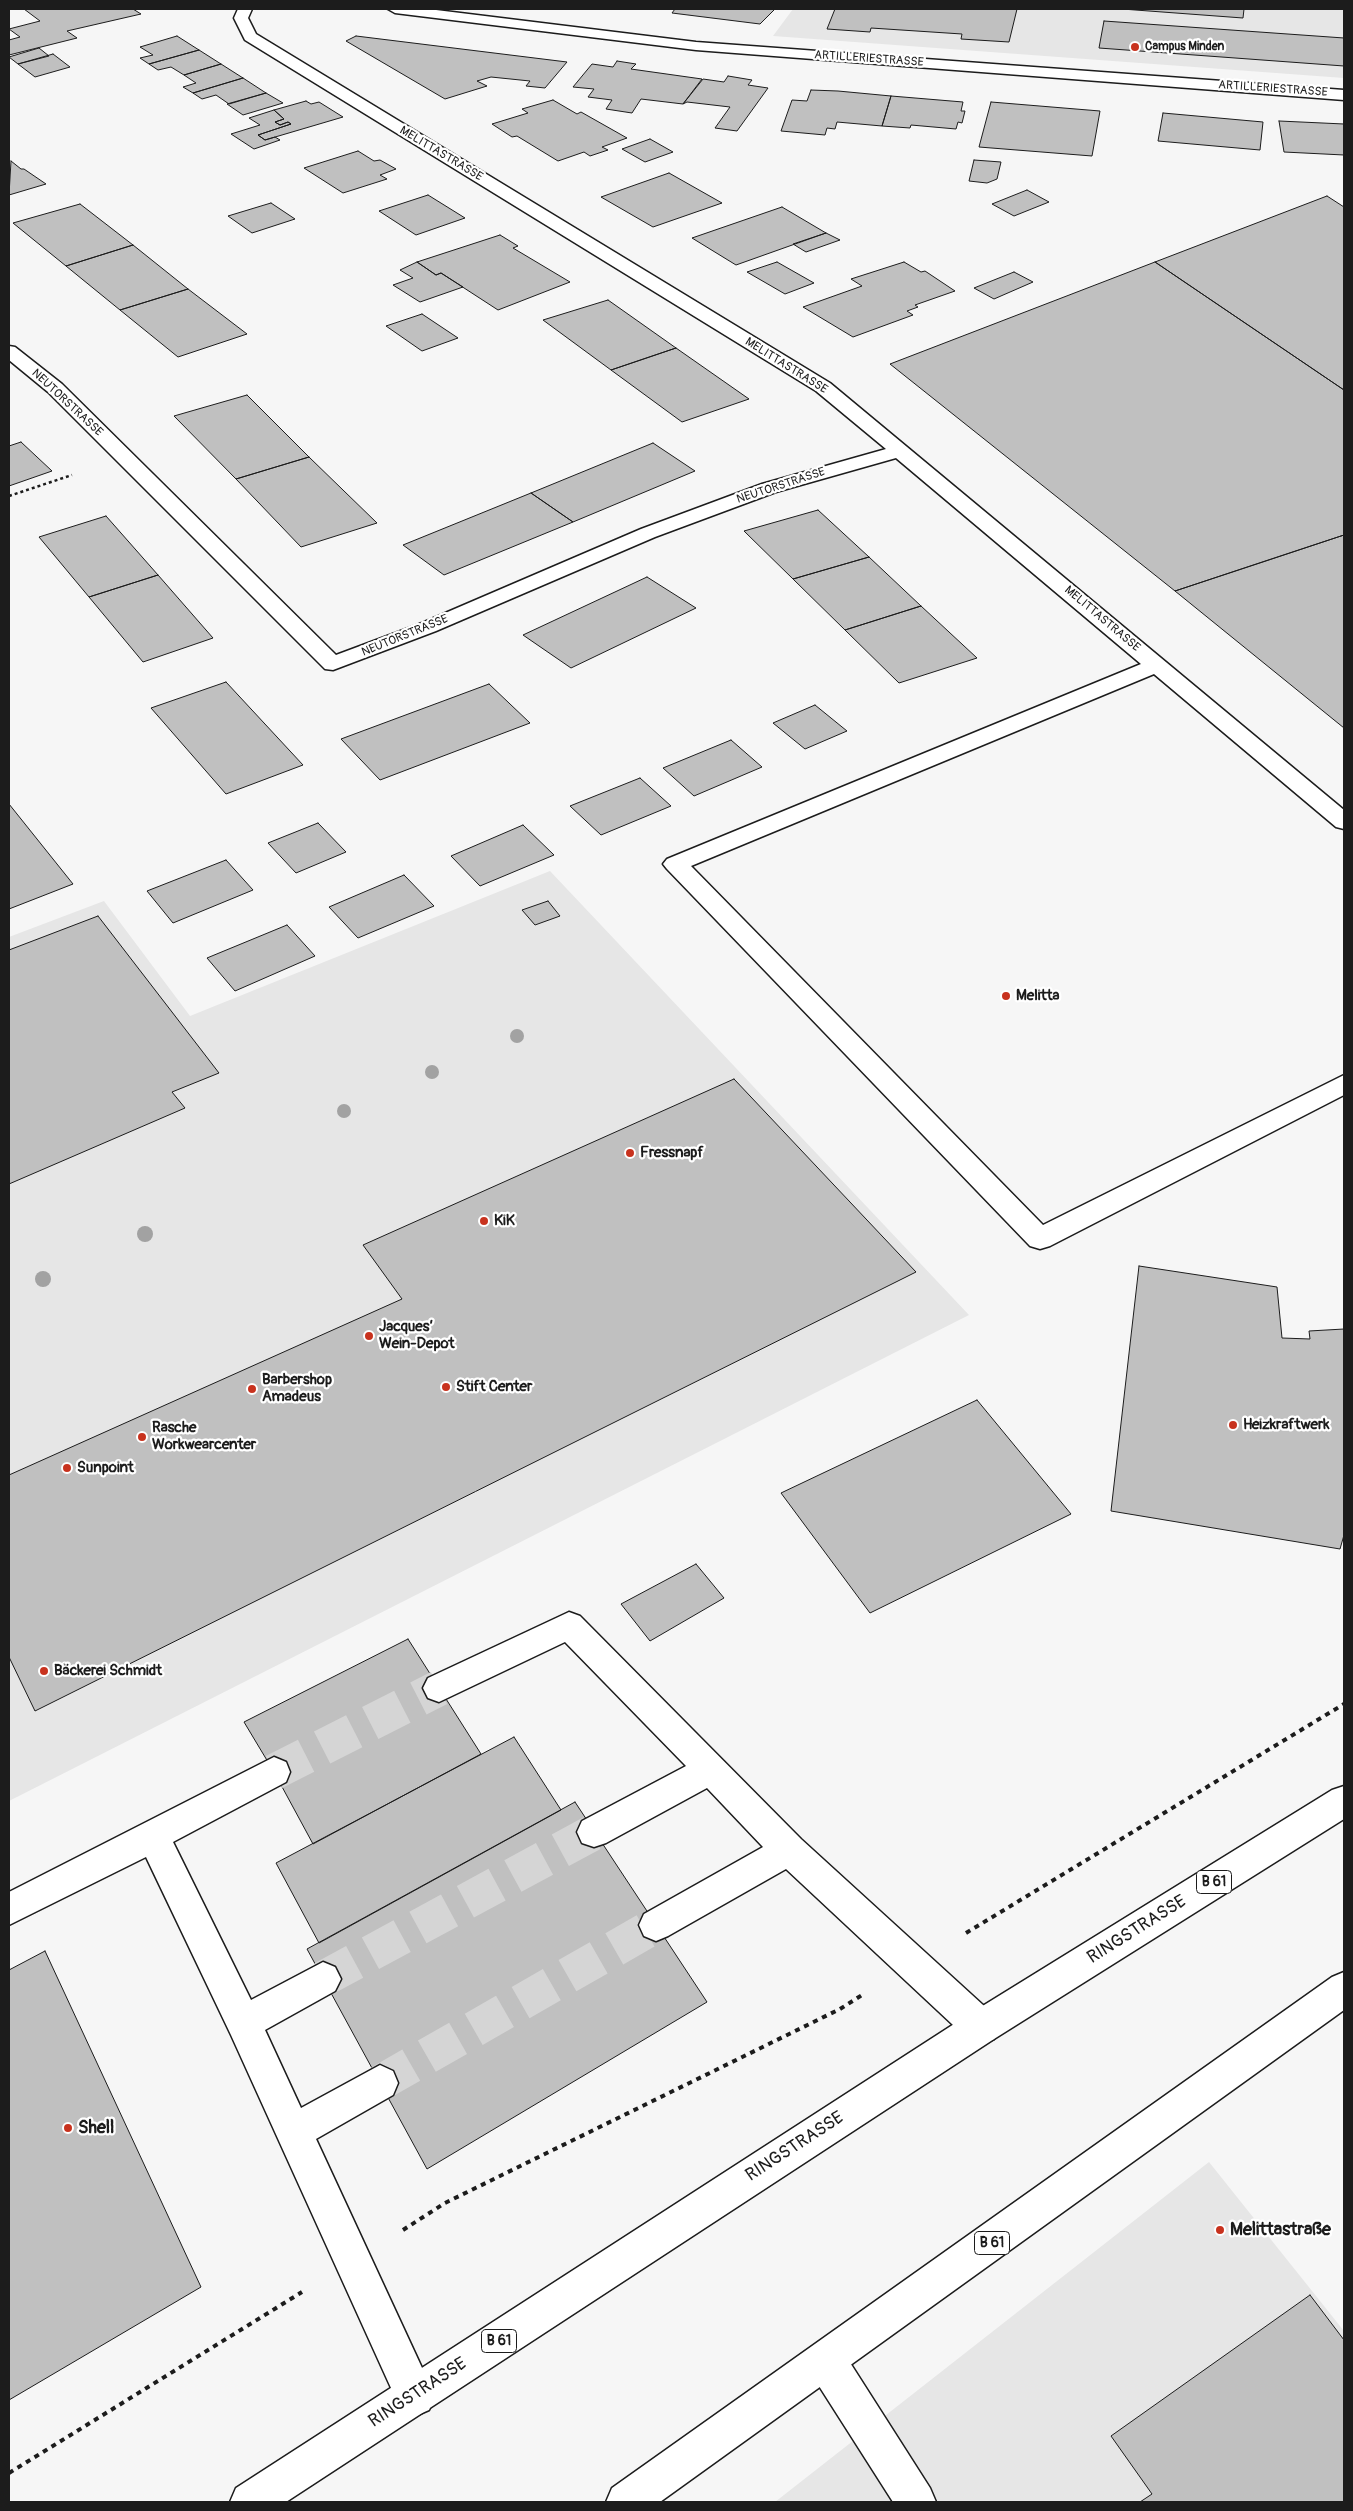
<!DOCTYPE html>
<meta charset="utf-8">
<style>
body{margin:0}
#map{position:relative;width:1353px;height:2511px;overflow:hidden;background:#f6f6f6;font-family:Pangolin,sans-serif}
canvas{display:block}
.frame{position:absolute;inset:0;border:10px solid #1c1c1c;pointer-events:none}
</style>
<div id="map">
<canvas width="1353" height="2511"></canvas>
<div class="frame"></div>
</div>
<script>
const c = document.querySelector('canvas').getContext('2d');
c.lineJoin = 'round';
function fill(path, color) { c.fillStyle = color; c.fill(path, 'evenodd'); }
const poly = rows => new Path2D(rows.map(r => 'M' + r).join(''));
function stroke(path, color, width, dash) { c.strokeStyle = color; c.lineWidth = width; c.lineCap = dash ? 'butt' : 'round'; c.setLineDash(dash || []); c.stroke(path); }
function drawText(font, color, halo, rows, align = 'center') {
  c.font = font + ' Pangolin,sans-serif'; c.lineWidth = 4.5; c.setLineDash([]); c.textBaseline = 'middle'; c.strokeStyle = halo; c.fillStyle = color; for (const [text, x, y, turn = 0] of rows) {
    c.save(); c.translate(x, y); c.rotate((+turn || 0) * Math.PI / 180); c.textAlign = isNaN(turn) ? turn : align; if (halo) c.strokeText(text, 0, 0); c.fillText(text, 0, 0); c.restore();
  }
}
const built = poly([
 [793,9,1344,9,1344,78,773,36],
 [550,871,969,1315,9,1801,9,937,104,901,190,1016],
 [1209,2162,1344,2331,1344,2502,775,2502]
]);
const building = poly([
 [24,9,133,9,141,14,67,31,77,38,9,55,9,40,20,37,9,29,40,21,24,9],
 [675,9,775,9,760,24,672,13,675,9],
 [835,9,1017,9,1009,42,961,39,962,34,871,28,870,32,827,29,835,9],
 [1122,9,1244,9,1243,18,1122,9],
 [1104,21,1344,38,1344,66,1099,48,1104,21],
 [177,36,199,50,149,64,140,58,153,55,140,47,177,36],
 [356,36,567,62,545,88,526,86,530,81,491,77,477,81,487,86,445,99,346,41,356,36],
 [39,48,49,56,18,64,9,57,39,48],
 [199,50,221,64,184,75,171,67,158,70,149,64,199,50],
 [53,54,70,67,35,77,18,64,53,54],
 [617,61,636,64,631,69,702,79,683,104,641,99,632,113,606,109,612,100,588,97,594,89,573,87,592,64,613,67,617,61],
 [221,64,243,78,193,93,183,87,196,83,184,75,221,64],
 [728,76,752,80,748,85,768,88,737,131,715,128,730,107,687,102,683,104,703,79,724,82,728,76],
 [243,78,266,93,229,104,216,95,202,99,193,93,243,78],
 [811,90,838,91,891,96,882,126,837,122,835,129,827,128,825,135,781,131,792,100,807,101,811,90],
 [266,93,283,103,243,115,227,104,266,93],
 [891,96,963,102,961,111,965,111,962,123,958,122,956,129,911,125,910,128,882,126,891,96],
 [553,100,577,114,581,112,627,138,602,147,608,150,590,156,584,152,558,161,517,136,512,137,492,124,528,113,522,109,553,100],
 [306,101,311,104,319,102,343,117,265,140,258,135,291,124,288,122,280,125,275,122,284,119,274,110,306,101],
 [991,102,1100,111,1092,156,979,147,991,102],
 [274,110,284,119,275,122,280,125,288,122,291,124,258,135,265,140,275,137,280,140,254,149,231,134,260,125,249,118,274,110],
 [1163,113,1263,122,1260,150,1158,141,1163,113],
 [1279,121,1344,124,1344,155,1284,152,1279,121],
 [650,139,673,152,645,162,622,149,650,139],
 [358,151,374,161,380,160,396,169,380,175,387,179,343,193,304,168,358,151],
 [974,160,1001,162,997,179,987,183,969,181,974,160],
 [11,161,21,169,24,169,46,184,9,195,11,161],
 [669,173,722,203,653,227,601,197,669,173],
 [1027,190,1049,202,1014,216,992,204,1027,190],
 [428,195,465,218,416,235,379,211,428,195],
 [1327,196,1344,207,1344,390,1155,262,1327,196],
 [271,203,295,219,252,233,228,216,271,203],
 [80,204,133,245,66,266,13,223,80,204],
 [782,207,826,233,736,265,692,238,782,207],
 [826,233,840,240,806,252,793,244,826,233],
 [500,235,518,246,513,248,570,282,498,310,441,273,436,275,417,262,500,235],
 [133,245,188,289,120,310,66,266,133,245],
 [417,262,436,275,441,273,463,287,420,302,393,285,413,278,400,270,417,262],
 [777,262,814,283,785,294,747,272,777,262],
 [904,262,921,272,925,271,955,291,915,305,918,307,907,311,913,315,853,337,803,307,862,286,851,279,904,262],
 [1155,262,1344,390,1344,535,1175,591,890,364,1155,262],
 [1014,272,1033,282,994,299,974,288,1014,272],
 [188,289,247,334,178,357,120,310,188,289],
 [608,300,676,348,611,370,543,320,608,300],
 [422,314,458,338,422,351,386,326,422,314],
 [676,348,749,399,682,422,611,370,676,348],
 [247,395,309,457,236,479,174,416,247,395],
 [21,442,52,471,9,486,9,446,21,442],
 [653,443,695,471,573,522,531,493,653,443],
 [309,457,377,523,301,547,236,479,309,457],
 [531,493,573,522,444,575,403,545,531,493],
 [818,510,869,557,793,579,744,531,818,510],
 [106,516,158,575,89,597,39,537,106,516],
 [1344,535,1344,728,1175,591,1344,535],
 [869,557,921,606,845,630,793,579,869,557],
 [158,575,213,638,143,662,89,597,158,575],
 [647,577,696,608,571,668,523,635,647,577],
 [921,606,977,658,899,683,845,630,921,606],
 [226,682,303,765,226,794,151,708,226,682],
 [489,684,530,723,380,780,341,739,489,684],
 [815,705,847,731,805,749,773,723,815,705],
 [731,740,762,767,694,796,663,768,731,740],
 [640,778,671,806,601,835,570,806,640,778],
 [9,804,73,884,9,909,9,804],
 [318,823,346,852,296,873,268,843,318,823],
 [523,825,554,855,480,886,451,856,523,825],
 [226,860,253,890,173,923,147,891,226,860],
 [404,875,434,906,358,938,329,907,404,875],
 [548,901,560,916,535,925,522,910,548,901],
 [98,916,219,1073,172,1092,185,1108,9,1184,9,950,98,916],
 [287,925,315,956,235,991,207,958,287,925],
 [734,1079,916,1272,35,1711,9,1657,9,1475,402,1299,363,1245,734,1079],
 [1139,1266,1277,1287,1282,1338,1310,1339,1309,1331,1344,1329,1344,1535,1340,1549,1111,1511,1139,1266],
 [977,1400,1071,1514,870,1613,781,1493,977,1400],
 [696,1564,724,1598,650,1641,621,1604,696,1564],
 [408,1639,481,1754,313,1844,274,1772,244,1722,408,1639],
 [514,1737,561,1810,319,1943,276,1863,514,1737],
 [575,1802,707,2002,427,2169,307,1949,575,1802],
 [45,1951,201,2287,9,2400,9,1970,45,1951],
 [1310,2295,1344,2340,1344,2502,1140,2502,1152,2494,1111,2436,1310,2295]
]);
const minorTunnel = poly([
 [274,1772,439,1688],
 [323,1979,594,1832],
 [380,2083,656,1925]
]);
const pathFar1 = poly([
 [9,496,72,475]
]);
const path = poly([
 [966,1933,1344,1704],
 [403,2230,445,2203,840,2009,862,1995],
 [9,2473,302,2292]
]);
const minor = poly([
 [238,9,252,9,248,18,256,34,830,383,1344,810,1344,829,1336,827,1154,674,691,866,1043,1225,1344,1075,1344,1095,1050,1246,1040,1249,1030,1246,667,869,663,864,667,859,1141,664,896,458,776,492,655,537,436,631,333,670,325,669,48,392,9,360,9,346,15,347,62,384,336,655,422,623,641,529,762,484,886,449,816,391,245,40,234,18,238,9],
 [388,9,428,9,696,42,1344,90,1344,100,696,50,395,13,388,9],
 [569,1612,580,1616,801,1839,994,2015,999,2027,994,2039,981,2044,968,2039,786,1869,668,1936,656,1941,644,1936,639,1925,644,1914,763,1847,707,1788,606,1843,594,1847,582,1843,577,1832,582,1821,686,1766,565,1642,439,1702,428,1698,423,1688,428,1678,569,1612],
 [274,1757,286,1762,290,1772,286,1782,173,1842,251,2000,323,1962,335,1967,341,1979,335,1991,265,2030,301,2108,380,2065,393,2071,398,2083,393,2095,316,2139,435,2396,429,2410,415,2416,401,2410,231,2035,146,1857,9,1925,9,1892,274,1757],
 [826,2341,840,2347,930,2488,936,2502,893,2502,812,2375,806,2361,812,2347,826,2341]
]);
const major = poly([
 [1344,1786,1344,1819,994,2039,286,2502,230,2502,236,2488,968,2015,1332,1790,1344,1786],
 [1344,1972,1344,2010,660,2502,606,2502,612,2488,1332,1977,1344,1972]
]);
const trees = [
 [517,1036,7],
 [432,1072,7],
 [344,1111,7],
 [145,1234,8],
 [43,1279,8]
];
const markers = [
 [1135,47,5,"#c8321e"],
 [1006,996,5,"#c8321e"],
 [630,1153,5,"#c8321e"],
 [484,1221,5,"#c8321e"],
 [369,1336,5,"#c8321e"],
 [446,1387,5,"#c8321e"],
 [252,1389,5,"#c8321e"],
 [1233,1425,5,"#c8321e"],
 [142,1437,5,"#c8321e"],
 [67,1468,5,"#c8321e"],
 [44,1671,5,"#c8321e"],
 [68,2128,5,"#c8321e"],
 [1220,2230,5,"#c8321e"]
];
const farPoinames = [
 ["Campus Minden",1145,47]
];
const farStreetnames = [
 ["ARTILLERIESTRASSE",869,59,4],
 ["ARTILLERIESTRASSE",1273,89,4],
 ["MELITTASTRASSE",441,154,31],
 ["MELITTASTRASSE",786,366,32],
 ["NEUTORSTRASSE",67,403,43],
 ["NEUTORSTRASSE",781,486,-18],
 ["MELITTASTRASSE",1102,619,40],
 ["NEUTORSTRASSE",405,636,-22]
];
const shields = [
 [1214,1882,35],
 [992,2243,35],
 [499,2341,35]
];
const shieldNames = [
 ["B 61",1214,1882],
 ["B 61",992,2243],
 ["B 61",499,2341]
];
const poiNames = [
 ["Melitta",1016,996],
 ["Fressnapf",640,1153],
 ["KiK",494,1221],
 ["Jacques’",379,1327],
 ["Wein-Depot",379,1344],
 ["Barbershop",262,1380],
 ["Amadeus",262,1397],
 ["Stift Center",456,1387],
 ["Heizkraftwerk",1243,1425],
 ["Rasche",152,1428],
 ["Workwearcenter",152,1445],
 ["Sunpoint",77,1468],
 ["Bäckerei Schmidt",54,1671]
];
const nearStreetnames = [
 ["RINGSTRASSE",1137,1930,-32],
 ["RINGSTRASSE",795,2147,-33],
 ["RINGSTRASSE",418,2393,-33]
];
const nearPoinames = [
 ["Shell",78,2128],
 ["Melittastraße",1230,2230]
];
fill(built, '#e6e6e6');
fill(building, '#c0c0c0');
stroke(building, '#1c1c1c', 1);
stroke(minorTunnel, '#d5d5d5', 36, [36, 18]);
stroke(minor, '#1c1c1c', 3);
stroke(major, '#1c1c1c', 3);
stroke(pathFar1, '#1c1c1c', 2.5, [3, 3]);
stroke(path, '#1c1c1c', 4, [5, 5]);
fill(minor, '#fff');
fill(major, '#fff');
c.fillStyle = '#a2a2a2';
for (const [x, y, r] of trees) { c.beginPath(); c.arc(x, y, r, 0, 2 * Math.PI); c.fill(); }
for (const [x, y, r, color] of markers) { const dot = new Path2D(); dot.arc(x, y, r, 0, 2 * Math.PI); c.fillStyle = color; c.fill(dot); stroke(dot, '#fff', 2); }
drawText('bold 12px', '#1c1c1c', '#fff', farPoinames, 'left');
drawText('12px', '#1c1c1c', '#fff', farStreetnames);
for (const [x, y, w] of shields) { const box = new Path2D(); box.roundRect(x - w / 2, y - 11.5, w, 23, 4); c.fillStyle = '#fff'; c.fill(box); stroke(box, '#1c1c1c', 1); }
drawText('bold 14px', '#1c1c1c', null, shieldNames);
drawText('bold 15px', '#1c1c1c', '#fff', poiNames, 'left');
drawText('18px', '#1c1c1c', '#fff', nearStreetnames);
drawText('bold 18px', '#1c1c1c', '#fff', nearPoinames, 'left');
</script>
